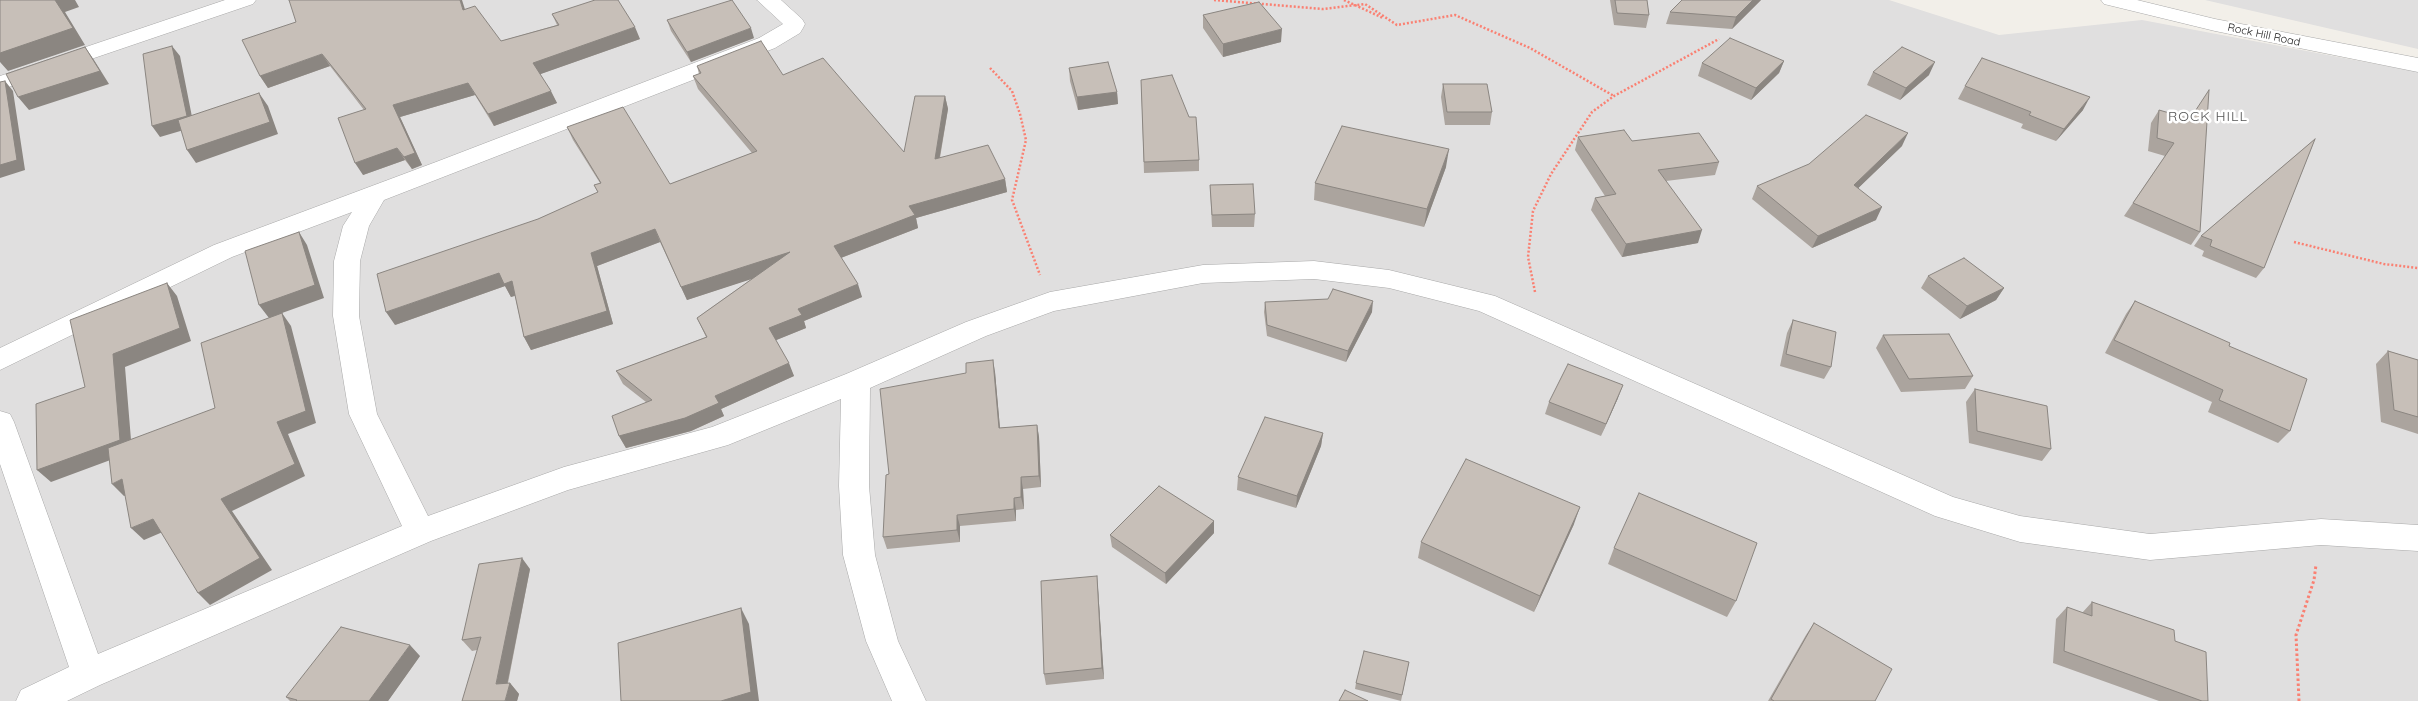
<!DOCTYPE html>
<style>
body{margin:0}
canvas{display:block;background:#f2efe9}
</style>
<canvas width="2418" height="701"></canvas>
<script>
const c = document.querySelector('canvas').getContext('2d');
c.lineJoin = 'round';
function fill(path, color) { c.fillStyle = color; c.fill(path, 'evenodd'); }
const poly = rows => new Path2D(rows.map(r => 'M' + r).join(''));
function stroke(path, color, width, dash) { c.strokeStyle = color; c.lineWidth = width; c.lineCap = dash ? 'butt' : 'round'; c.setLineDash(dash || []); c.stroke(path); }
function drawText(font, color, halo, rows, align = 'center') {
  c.font = font + ' Quicksand,sans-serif'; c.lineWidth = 5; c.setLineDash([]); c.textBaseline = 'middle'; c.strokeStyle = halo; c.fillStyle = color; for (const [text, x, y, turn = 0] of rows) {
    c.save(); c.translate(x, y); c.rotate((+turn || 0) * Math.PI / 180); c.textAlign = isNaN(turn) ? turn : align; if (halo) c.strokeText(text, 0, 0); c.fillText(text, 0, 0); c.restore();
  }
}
const residential = poly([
 [0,0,1889,0,1999,35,2142,20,2418,72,2418,701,0,701],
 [2205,0,2418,0,2418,49]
]);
const pathFar1 = poly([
 [1214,0,1323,9,1365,4,1397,25,1455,15,1530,48,1614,96],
 [1344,0,1383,18],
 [990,68,1012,91,1020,114,1026,140,1012,200,1040,275],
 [2294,242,2384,264,2418,268],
 [1535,292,1528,257,1533,211,1551,174,1592,112,1614,96,1719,39]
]);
const path = poly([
 [2299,701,2296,635,2314,580,2316,565]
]);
const minor = poly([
 [225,0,256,0,253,4,0,90,0,76,225,0],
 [757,0,781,0,802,19,805,24,803,28,800,33,775,48,384,200,369,226,360,261,359,316,377,414,428,516,564,467,712,427,846,374,966,322,1050,292,1203,265,1314,261,1389,270,1495,296,1953,497,2020,516,2150,534,2321,519,2418,525,2418,551,2321,545,2150,560,2020,542,1935,516,1479,311,1389,288,1314,279,1203,283,1054,311,986,336,870,388,869,486,875,555,898,641,926,701,892,701,866,641,843,555,839,486,841,399,728,445,568,490,431,541,100,685,67,701,16,701,21,690,69,667,0,464,0,411,10,414,14,422,98,654,402,526,349,414,333,316,334,261,343,226,352,212,232,257,0,370,0,348,214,245,436,162,759,38,783,24,757,0],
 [2101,0,2137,0,2215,19,2418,58,2418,72,2215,31,2104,4,2101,0]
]);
const wall = poly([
 [1610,0,1647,0,1649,15,1646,28,1614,25],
 [1761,0,1732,29,1666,24,1670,12],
 [465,9,501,41,557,25,552,14,640,39,540,74,557,103,494,126,475,95,400,117,422,165,412,169,405,160,363,175,364,110,330,66,268,88,260,76],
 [1203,15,1281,42,1223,57,1203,28],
 [667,20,754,38,691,62,671,31],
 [1784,61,1779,73,1751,100,1698,76,1702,63],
 [697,66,783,75,904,152,945,96,948,109,940,158,1005,179,1007,192,916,218,918,228,841,258,862,297,804,321,806,328,776,340,794,376,721,409,724,416,691,431,626,448,619,436,646,402,623,384,616,371,706,337,697,318,753,278,687,300,660,242,597,266,613,324,531,350,524,337,515,296,511,297,505,286,395,325,538,219,598,193,594,185,600,183,573,140,567,127,670,184,752,153,698,89,693,76,699,74],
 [1069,68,1117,92,1118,104,1078,110,1070,81],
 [1873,72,1929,75,1900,100,1867,85],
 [1141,80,1199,160,1199,171,1144,173],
 [1443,84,1492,112,1490,125,1445,125,1441,97],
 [1965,86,2083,110,2056,141,2021,128,2023,124,1958,99],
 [2159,110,2190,119,2200,232,2191,245,2124,216,2165,156,2148,151,2151,123],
 [1578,137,1632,141,1719,162,1715,175,1666,181,1698,243,1622,257,1591,210,1595,198,1605,196,1575,150],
 [2315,139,2264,268,2256,278,2202,256,2204,251,2194,246,2201,236],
 [1902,146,1858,188,1876,220,1812,248,1752,199,1757,186],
 [1446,167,1424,227,1314,200,1315,183],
 [1210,185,1255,214,1254,227,1212,227],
 [1928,276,2004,288,1996,300,1960,319,1921,288],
 [2135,301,2229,346,2290,431,2278,443,2208,412,2212,402,2105,353,2126,314],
 [1265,302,1372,312,1346,362,1267,336,1264,312],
 [1793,320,1831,367,1824,379,1780,366,1787,333],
 [1883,335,1973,376,1965,389,1901,392,1876,348],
 [2388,351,2418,360,2418,434,2381,422,2376,364],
 [995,372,1000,428,1037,425,1039,437,1041,487,1023,489,1024,509,1016,510,1016,521,960,526,960,542,887,549,883,537],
 [1975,389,2051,449,2042,461,1969,443,1966,402],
 [1618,398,1601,436,1545,414,1549,402],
 [1323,433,1321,446,1296,508,1237,490,1238,477],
 [1214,521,1214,533,1166,584,1112,547,1110,535],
 [1574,524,1534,612,1418,558,1421,542],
 [1614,548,1736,601,1727,617,1608,564],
 [530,569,508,683,510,683,519,694,517,701,477,650,472,651,462,640],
 [1097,576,1104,679,1046,685,1044,674],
 [2092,602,2175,641,2208,701,2159,701,2053,663,2056,619,2067,607,2082,613],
 [1814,623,1875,701,1768,701,1806,635],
 [420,656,388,701,290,701,286,697],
 [1409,662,1401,701,1355,689,1356,683]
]);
const shadedWall = poly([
 [55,0,75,0,79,7,65,12,85,45,8,71,0,62,0,53],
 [460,0,462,0,469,22,463,10],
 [1753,0,1761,0,1732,29,1736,17],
 [635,27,640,39,538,75,533,63],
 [751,28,754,38,691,62,687,52],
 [1282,29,1281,42,1223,57,1223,44],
 [172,46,180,56,194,127,160,137,152,126],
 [85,47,94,60,109,84,29,110,18,97],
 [322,54,330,66,268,88,260,76],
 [1784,61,1779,73,1751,100,1756,88],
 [1935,62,1929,75,1900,100,1906,88],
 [5,81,13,91,25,170,0,178,0,165],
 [468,83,475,95,400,117,422,165,412,169,404,157,393,105],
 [551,91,557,103,494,126,488,114],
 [1117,92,1118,104,1078,110,1077,97],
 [259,93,268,106,278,134,196,163,187,150],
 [945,96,948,109,937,172,935,159],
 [2090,97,2083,110,2056,141,2064,129],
 [1908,133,1902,146,1848,198,1854,185],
 [397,148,405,160,363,175,355,163],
 [1449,149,1446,167,1424,227,1427,209],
 [1005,179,1007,192,916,218,918,228,838,259,834,246,909,206],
 [1882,207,1876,220,1812,248,1818,236],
 [655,229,660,242,597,266,613,324,531,350,524,337,591,253],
 [1702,230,1698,243,1622,257,1626,244],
 [299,232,307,245,324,298,282,313,291,326,316,423,288,434,305,476,232,511,272,570,210,605,198,593,221,499,277,422,269,318,259,305],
 [790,252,795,265,687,300,681,287],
 [499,273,512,281,519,294,511,297,505,286,395,325,386,312],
 [167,283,177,296,191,341,125,367,132,452,51,482,37,470,113,354],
 [858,284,862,297,804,321,806,328,774,341,769,328,798,309],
 [2004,288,1996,300,1960,319,1967,306],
 [1373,301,1372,312,1346,362,1348,351],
 [993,360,995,372,1001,440,999,428],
 [789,363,794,376,721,409,724,416,691,431,626,448,619,436,715,396],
 [1623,385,1618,398,1601,436,1606,424],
 [1037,425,1039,437,1041,487,1039,476],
 [1323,433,1321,446,1296,508,1297,496],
 [1021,477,1023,489,1024,509,1021,497],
 [122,479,135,492,124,496,112,484],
 [1014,498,1016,510,1016,521,1014,509],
 [1580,507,1574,524,1534,612,1540,596],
 [957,515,960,526,960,542,957,530],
 [153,519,165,531,144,540,131,528],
 [1214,521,1214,533,1166,584,1165,573],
 [522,558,530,569,505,695,496,684],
 [1097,576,1098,588,1104,679,1102,668],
 [741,608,749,624,759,701,721,701],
 [410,645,420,656,388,701,369,701],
 [510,683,519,694,517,701,505,701]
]);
const building = poly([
 [0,0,55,0,73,28,0,53,0,0],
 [289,0,460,0,463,10,475,6,501,41,559,25,552,14,595,0,618,0,635,27,533,63,551,91,488,114,468,83,393,105,415,153,404,157,397,148,355,163,338,118,366,109,322,54,260,76,242,40,296,22,289,0],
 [732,0,751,28,687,52,667,20,732,0],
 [1615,0,1647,0,1649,15,1617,13,1615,0],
 [1682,0,1753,0,1736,17,1670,12,1682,0],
 [1259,2,1282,29,1223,44,1203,15,1259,2],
 [1730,38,1784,61,1756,88,1702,63,1730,38],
 [761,41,783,75,823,58,904,152,915,96,945,96,935,159,988,145,1005,179,909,206,915,215,834,246,858,284,798,309,802,315,769,328,789,363,715,396,719,403,685,418,619,436,612,416,652,400,616,371,707,337,697,318,790,252,681,287,655,229,591,253,607,311,524,337,512,281,504,284,499,273,386,312,377,274,538,219,598,192,594,185,601,183,567,127,623,107,670,184,757,151,693,76,701,73,697,66,761,41],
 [172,46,187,116,152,126,143,54,172,46],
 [85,47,100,71,18,97,6,74,85,47],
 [1902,47,1935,62,1906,88,1873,72,1902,47],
 [1982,58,2090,97,2064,129,2029,115,2031,112,1965,86,1982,58],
 [1108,62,1117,92,1077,97,1069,68,1108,62],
 [1172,75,1189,117,1196,117,1199,160,1144,162,1141,80,1172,75],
 [5,81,17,160,0,165,0,82,5,81],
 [1443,84,1487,84,1492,112,1447,112,1443,84],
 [2209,90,2200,232,2133,203,2174,143,2157,138,2159,110,2190,119,2209,90],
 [259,93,270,122,187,150,178,120,259,93],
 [1866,115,1908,133,1854,185,1882,207,1818,236,1757,186,1809,164,1866,115],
 [1342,126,1449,149,1427,209,1315,183,1342,126],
 [1624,130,1632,141,1699,133,1719,162,1658,170,1702,230,1626,244,1595,198,1616,194,1578,137,1624,130],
 [2315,139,2264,268,2210,246,2212,240,2201,236,2315,139],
 [1253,184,1255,214,1212,215,1210,185,1253,184],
 [299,232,315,285,259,305,245,251,299,232],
 [1964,258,2004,288,1967,306,1928,276,1964,258],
 [167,283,180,328,113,354,120,440,37,470,36,404,85,387,70,320,167,283],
 [1333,289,1373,301,1348,351,1267,325,1265,302,1328,299,1333,289],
 [2135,301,2230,343,2229,346,2307,379,2290,431,2219,400,2223,390,2114,340,2135,301],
 [282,313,306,411,277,422,295,464,221,499,260,558,198,593,153,519,131,528,122,479,112,484,108,448,215,408,201,343,282,313],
 [1793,320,1836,332,1831,367,1786,354,1793,320],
 [1949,334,1973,376,1909,379,1883,335,1949,334],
 [2388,351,2418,360,2418,417,2394,410,2388,351],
 [993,360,999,428,1037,425,1039,476,1021,477,1021,497,1014,498,1014,509,957,515,957,530,883,537,886,475,889,474,880,389,966,373,966,363,993,360],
 [1568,364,1623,385,1606,424,1549,402,1568,364],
 [1975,389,2047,406,2051,449,1977,431,1975,389],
 [1265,417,1323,433,1297,496,1238,477,1265,417],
 [1466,459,1580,507,1540,596,1421,542,1466,459],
 [1159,486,1214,521,1165,573,1110,535,1159,486],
 [1639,493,1757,543,1736,601,1614,548,1639,493],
 [522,558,496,684,510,683,505,701,462,701,481,637,462,640,479,564,522,558],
 [1097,576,1102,668,1044,674,1041,581,1097,576],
 [2092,602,2174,630,2175,641,2206,652,2208,701,2202,701,2064,651,2067,607,2092,616,2092,602],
 [741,608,751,692,721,701,621,701,618,643,741,608],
 [1814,623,1892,669,1875,701,1774,701,1771,699,1814,623],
 [341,627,410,645,369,701,296,701,297,700,286,697,341,627],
 [1364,651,1409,662,1402,695,1356,683,1364,651],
 [1345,690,1368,701,1339,701,1345,690]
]);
const farStreetnames = [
 ["Rock Hill Road",2264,35,12]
];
const neighbourhoodNames = [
 ["ROCK HILL",2208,117]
];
fill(residential, '#e0dfdf');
stroke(minor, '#a9a9a9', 1);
stroke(pathFar1, '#fa8072', 2.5, [2, 2]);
stroke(path, '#fa8072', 3, [2.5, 2.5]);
fill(minor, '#fff');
fill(wall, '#aba49e');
fill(shadedWall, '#8b8681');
fill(building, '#c7bfb8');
stroke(building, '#8b8681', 1);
drawText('11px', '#222', '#fff', farStreetnames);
c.letterSpacing = '1px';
drawText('14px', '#555', '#fff', neighbourhoodNames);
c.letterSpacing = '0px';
</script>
